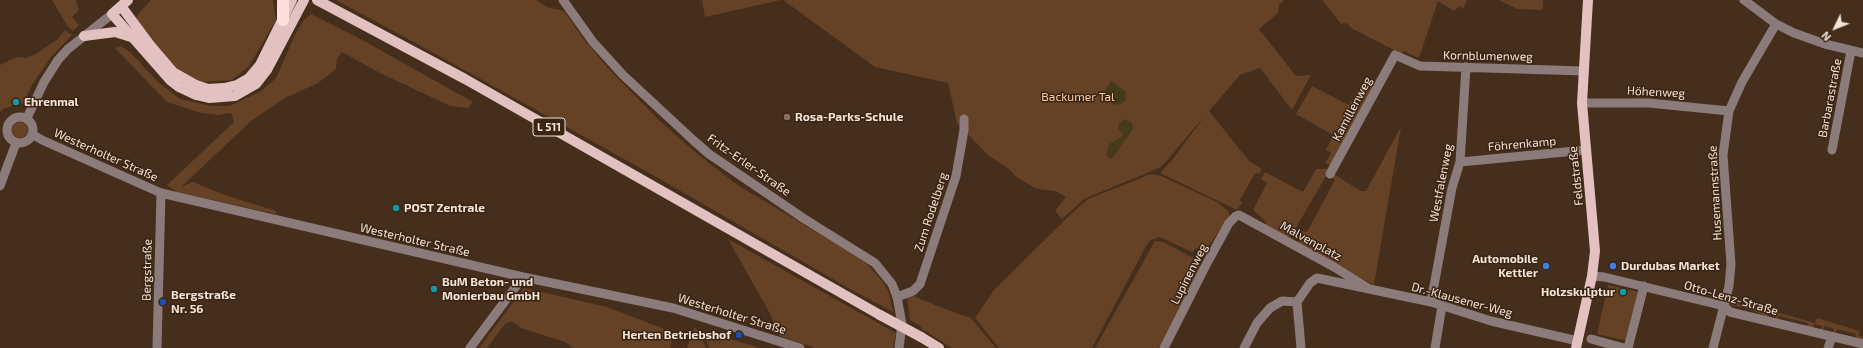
<!DOCTYPE html>
<meta charset="utf-8">
<style>
body{margin:0}
#map{position:relative;width:1863px;height:348px;overflow:hidden;background:#452e1c;font-family:"Exo 2",sans-serif}
canvas{display:block}
.north{position:absolute;left:1815px;top:8px;width:40px;height:40px;-webkit-text-stroke:3px #3a2412;paint-order:stroke;rotate:227deg;font-size:11px;font-weight:700;line-height:16px;text-align:center;color:#f2e3d8}
.north::after{content:'';display:block;margin:auto;width:14px;height:18px;background:#f2e3d8;clip-path:polygon(50% 0,100% 100%,50% 72%,0 100%)}
</style>
<div id="map">
<canvas width="1863" height="348"></canvas>
<div class="north">N</div>
</div>
<script>
const c = document.querySelector('canvas').getContext('2d');
c.lineJoin = 'round';
function fill(path, color) { c.fillStyle = color; c.fill(path, 'evenodd'); }
const poly = rows => new Path2D(rows.map(r => 'M' + r).join(''));
function stroke(path, color, width, dash) { c.strokeStyle = color; c.lineWidth = width; c.lineCap = dash ? 'butt' : 'round'; c.setLineDash(dash || []); c.stroke(path); }
function drawText(font, color, halo, rows, align = 'center') {
  c.font = font + ' "Exo 2",sans-serif'; c.lineWidth = 3; c.setLineDash([]); c.textBaseline = 'middle'; c.strokeStyle = halo; c.fillStyle = color; for (const [text, x, y, turn = 0] of rows) {
    c.save(); c.translate(x, y); c.rotate((+turn || 0) * Math.PI / 180); c.textAlign = isNaN(turn) ? turn : align; if (halo) c.strokeText(text, 0, 0); c.fillText(text, 0, 0); c.restore();
  }
}
const green = poly([
 [52,0,76,0,79,10,72,17,79,25,73,31,68,27],
 [151,0,273,0,276,20,249,66,232,80,200,82,189,79,168,62,136,19,139,13],
 [336,0,536,0,547,7,564,11,585,41,608,68,660,121,696,153,739,186,850,252,867,264,883,282,889,293,893,312,850,289,658,178,441,57],
 [702,0,781,0,705,17],
 [783,0,1284,0,1279,5,1278,13,1259,29,1296,76,1311,75,1292,110,1260,68,1240,75,1209,111,1250,162,1262,169,1259,174,1257,173,1254,175,1240,200,1242,203,1237,210,1160,173,1173,159,1206,114,1165,163,1159,168,1084,199,1062,219,1055,211,1066,197,1055,191,1037,189,1016,177,1010,170,988,155,957,123,948,83,875,67],
 [1322,0,1467,0,1463,9,1460,6,1454,11,1438,1,1419,58,1404,51,1402,54,1351,28,1348,24,1344,23,1341,24],
 [1499,0,1543,0,1543,10,1517,9],
 [311,14,357,37,473,102,468,108,450,106,380,73,342,52,337,59,336,69,318,83,285,98,251,121,181,187,193,182,225,195,276,211,276,214,177,192,167,185,234,122,231,113,218,115,201,113,167,102,115,48,121,46,130,52,158,82,180,99,211,106,229,106,260,92,276,78,294,37,303,21],
 [65,30,72,35,51,57,32,85,23,104,18,102,10,107,3,109,0,112,0,65,17,57,26,58,36,54,58,39],
 [1370,81,1376,83,1331,166,1325,163,1331,153,1326,150,1333,135,1296,114,1312,86,1349,105,1362,83,1367,85],
 '12 130a8 8 0 1 1 16 0a8 8 0 1 1-16 0Z',
 [1401,127,1374,285,1302,247,1298,242,1299,234,1302,231,1307,232,1335,180,1331,177,1332,173,1361,191,1366,191],
 [1316,169,1330,169,1293,233,1288,237,1265,226,1266,222,1253,210,1267,183,1261,179,1265,172,1303,192],
 [1151,174,1161,176,1217,202,1228,211,1230,216,1204,252,1196,248,1192,252,1160,237,1151,240,1146,246,1092,348,999,348,975,318,994,290,1070,215,1088,199],
 [728,239,896,333,893,348,815,348,780,336,769,312],
 [1155,241,1163,242,1197,260,1201,266,1198,278,1159,348,1095,348],
 [1608,285,1639,292,1628,341,1597,334],
 [524,288,607,307,664,329,668,329,673,335,670,348,573,348,565,342,521,328,511,321,505,324,487,348,479,348],
 [911,295,945,309,971,318,996,348,952,348,922,329,920,326,910,320,907,298],
 [1733,295,1739,296,1738,301,1815,323,1817,318,1860,331,1859,336,1863,337,1863,341,1855,340,1856,334,1837,329,1835,334,1833,334,1834,329,1824,326,1823,331,1820,331,1822,326,1814,324,1813,329,1807,328,1808,323,1779,316,1777,321,1775,320,1776,315,1769,313,1767,317,1752,310,1729,304],
 [694,328,697,329,699,332,706,348,687,348],
 [702,331,719,336,761,348,709,348]
]);
const sand = poly([
 [1111,81,1126,92,1126,100,1121,104,1115,105,1108,99,1099,96,1105,91],
 [1125,119,1132,123,1133,129,1112,159,1106,156,1109,144,1123,136,1118,128,1119,123]
]);
const minor = poly([
 [563,0,593,42,623,75,693,140,709,154,803,218,875,263,892,284,897,297,902,324,899,348],
 [1744,0,1776,24,1794,33,1825,44,1863,53],
 [1582,103,1649,103,1729,111],
 '7 130a13 13 0 1 1 26 0a13 13 0 1 1-26 0Z',
 [27,118,44,82,58,60,68,49,112,14],
 [32,134,42,140,161,193,523,277,673,308,800,348],
 [1832,150,1851,51],
 [1460,162,1586,150],
 [1330,174,1395,55,1420,66,1584,71],
 [0,186,16,143],
 [1592,276,1604,277,1724,306,1730,312,1863,344],
 [897,297,913,291,920,284,956,176,964,130,964,119],
 [1431,302,1452,188,1460,162,1466,67],
 [1591,339,1624,348],
 [157,348,161,193],
 [470,348,523,277],
 [1164,348,1207,263,1229,223,1236,216,1239,215,1334,267,1368,288],
 [1244,348,1257,323,1270,308,1282,301,1297,302],
 [1301,348,1297,302,1310,283,1317,278,1431,302,1491,321,1578,341],
 [1435,348,1442,306],
 [1628,348,1644,286],
 [1713,348,1729,286,1731,264,1723,155,1729,111,1742,82,1776,24],
 [1828,348,1832,337]
]);
const major = poly([
 [128,0,112,14,170,80,179,87,196,95,209,98,235,96,256,84,267,70,304,0],
 [317,0,465,79,880,315],
 [121,6,150,45,173,72,196,85,208,89,224,88,237,85,249,78,260,65,292,0],
 [84,36,115,32,131,37],
 [921,337,939,348],
 [1576,348,1592,276,1595,251,1582,103,1588,0]
]);
const highway = poly([
 [283,0,283,20]
]);
const majorBridge = poly([
 [880,315,921,337]
]);
const markers = [
 [16,102,4,"#0f9aa8"],
 [787,117,4,"#8d6e63"],
 [396,208,4,"#0f9aa8"],
 [1546,266,4,"#3f7fe0"],
 [1613,266,4,"#3f7fe0"],
 [434,289,4,"#0f9aa8"],
 [1623,292,4,"#0f9aa8"],
 [163,302,4,"#1a4fb4"],
 [739,335,4,"#1a4fb4"]
];
const shields = [
 [549,127,32]
];
const shieldNames = [
 ["L 511",549,127]
];
const streetNames = [
 ["Kornblumenweg",1488,56,1],
 ["Höhenweg",1656,92,3],
 ["Barbarastraße",1830,98,-79],
 ["Kamillenweg",1352,109,-62],
 ["Föhrenkamp",1522,144,-5],
 ["Westerholter Straße",106,155,24],
 ["Fritz-Erler-Straße",749,165,35],
 ["Feldstraße",1576,176,-96],
 ["Westfalenweg",1441,183,-79],
 ["Husemannstraße",1715,193,-93],
 ["Zum Rodelberg",931,212,-72],
 ["Westerholter Straße",415,240,13],
 ["Malvenplatz",1311,241,29],
 ["Bergstraße",147,270,-89],
 ["Lupinenweg",1189,274,-63],
 ["Otto-Lenz-Straße",1731,298,16],
 ["Dr.-Klausener-Weg",1462,300,15],
 ["Westerholter Straße",732,314,17]
];
const parkNames = [
 ["Backumer Tal",1078,97]
];
const poiNames = [
 ["Ehrenmal",24,102],
 ["Rosa-Parks-Schule",795,117],
 ["POST Zentrale",404,208],
 ["Automobile",1538,259,"right"],
 ["Kettler",1538,273,"right"],
 ["Durdubas Market",1621,266],
 ["BuM Beton- und",442,282],
 ["Monierbau GmbH",442,296],
 ["Holzskulptur",1615,292,"right"],
 ["Bergstraße",171,295],
 ["Nr. 56",171,309],
 ["Herten Betriebshof",731,335,"right"]
];
fill(green, '#654125');
fill(sand, '#433b1b');
stroke(minor, '#8b7b7a', 9);
stroke(major, '#e2c1c0', 10);
stroke(highway, '#ffdfde', 12);
stroke(majorBridge, '#e2c1c0', 10);
for (const [x, y, r, color] of markers) { const dot = new Path2D(); dot.arc(x, y, r, 0, 2 * Math.PI); c.fillStyle = color; c.fill(dot); stroke(dot, '#3a2412', 1.5); }
for (const [x, y, w] of shields) { const box = new Path2D(); box.roundRect(x - w / 2, y - 9, w, 18, 3); c.fillStyle = '#3a2412'; c.fill(box); stroke(box, '#f2e3d8', 1); }
drawText('bold 11px', '#f2e3d8', null, shieldNames);
drawText('12px', '#f2e3d8', '#3a2412', streetNames);
drawText('12px', '#fecaa5', '#3a2412', parkNames);
drawText('bold 12px', '#f2e3d8', '#3a2412', poiNames, 'left');
</script>
